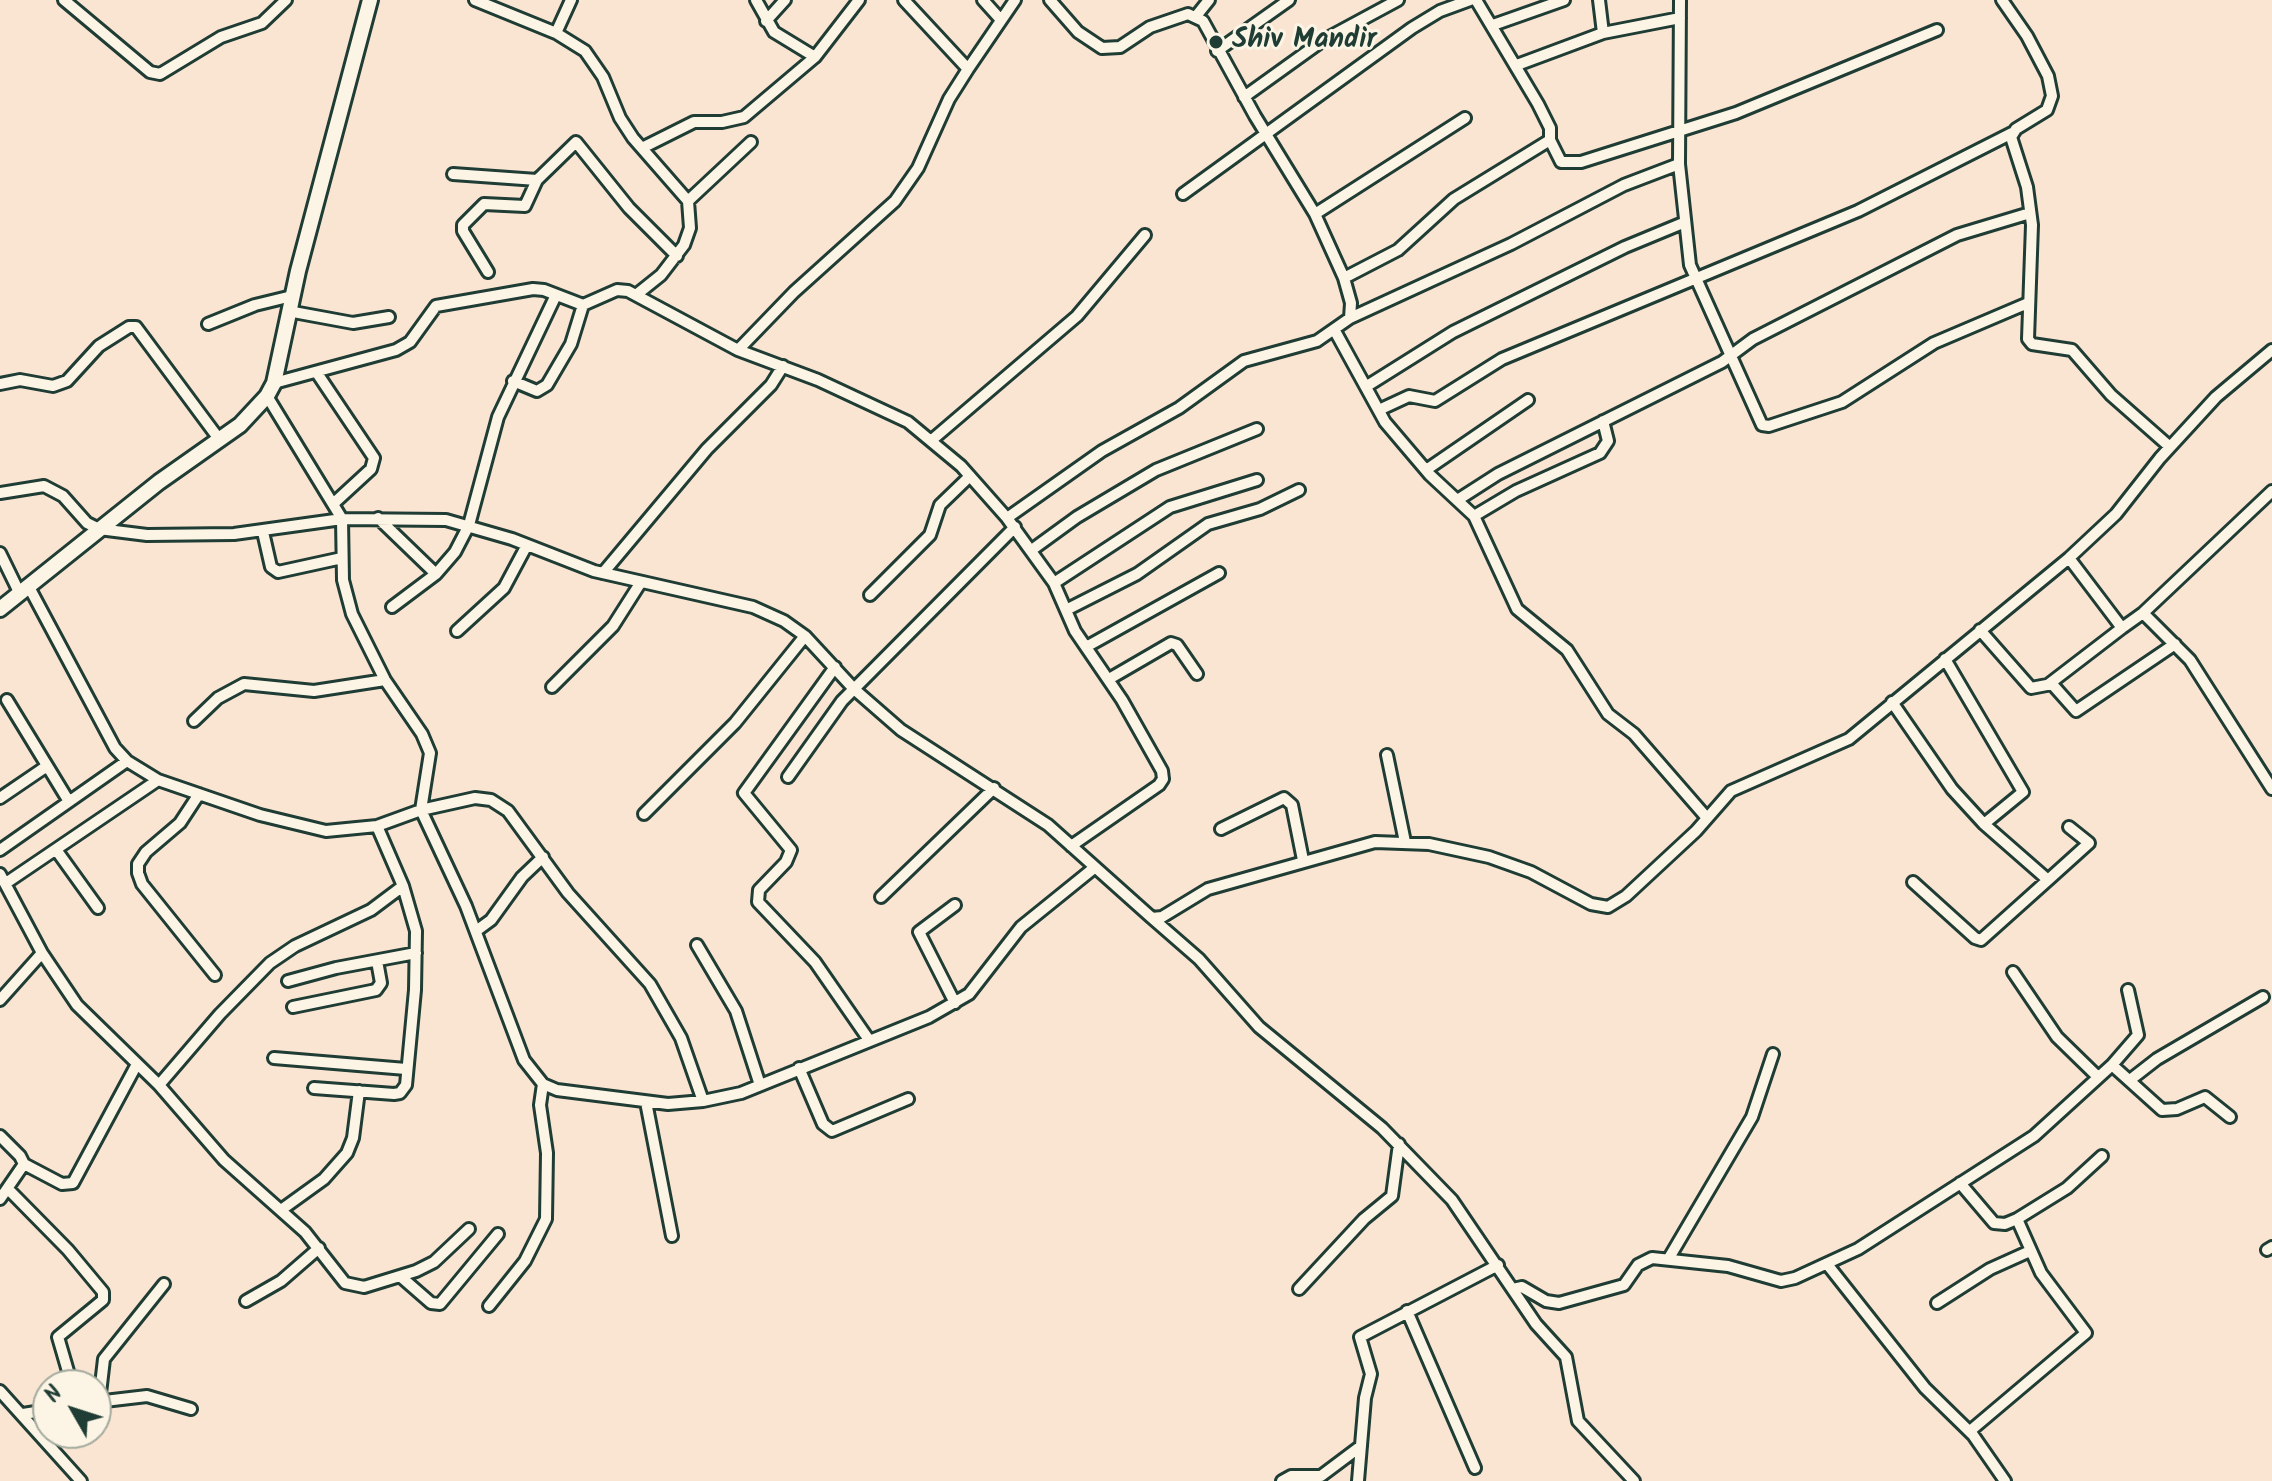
<!DOCTYPE html>
<style>
body{margin:0}
#map{position:relative;width:2272px;height:1481px;overflow:hidden;background:#fae5d3;font-family:Kalam,sans-serif}
canvas{display:block}
.north{position:absolute;left:32px;top:1369px;width:80px;height:80px;box-sizing:border-box;background:#fcf5e5;border:2px solid #a4ab9e;border-radius:50%;rotate:309deg;font-size:22px;font-weight:700;line-height:32px;text-align:center;color:#1f3d34}
.north::after{content:'';display:block;margin:auto;width:28px;height:36px;background:#1f3d34;clip-path:polygon(50% 0,100% 100%,50% 72%,0 100%)}
</style>
<div id="map">
<canvas width="2272" height="1481"></canvas>
<div class="north">N</div>
</div>
<script>
const c = document.querySelector('canvas').getContext('2d');
c.lineJoin = 'round';
const poly = rows => new Path2D(rows.map(r => 'M' + r).join(''));
function stroke(path, color, width, dash) { c.strokeStyle = color; c.lineWidth = width; c.lineCap = dash ? 'butt' : 'round'; c.setLineDash(dash || []); c.stroke(path); }
function drawText(font, color, halo, rows, align = 'center') {
  c.font = font + ' Kalam,sans-serif'; c.lineWidth = 6; c.setLineDash([]); c.textBaseline = 'middle'; c.strokeStyle = halo; c.fillStyle = color; for (const [text, x, y, turn = 0] of rows) {
    c.save(); c.translate(x, y); c.rotate((+turn || 0) * Math.PI / 180); c.textAlign = isNaN(turn) ? turn : align; if (halo) c.strokeText(text, 0, 0); c.fillText(text, 0, 0); c.restore();
  }
}
const street = poly([
 [64,0,150,72,160,74,221,37,262,23,286,0],
 [475,0,556,33,571,0],
 [756,0,774,32,815,57],
 [904,0,968,69,949,99,918,168,895,201,794,292,738,350,818,380,908,422,961,466,1007,518,1102,451,1179,408,1244,361,1317,341,1350,318,1511,244,1624,185,1679,164],
 [983,0,1001,20],
 [1050,0,1078,32,1102,48,1120,47,1150,27,1188,14,1203,21,1255,116,1315,214,1344,278,1351,303,1350,318],
 [1599,0,1603,33],
 [1680,0,1679,164,1690,265,1762,425,1769,426,1842,402,1934,343,2028,303],
 [2002,0,2027,36,2048,76,2052,96,2047,110,2016,129,2011,137,2027,187,2032,225,2028,339,2032,344,2072,350,2111,395,2170,447],
 [1197,15,1209,0],
 [766,21,785,0],
 [1493,25,1564,0],
 [556,33,585,51,603,77,620,118,633,138,688,201,690,228,684,245,661,275,636,295],
 [1217,51,1289,0],
 [1517,65,1603,33,1680,18],
 [968,69,1015,0],
 [1244,97,1322,41,1398,0],
 [1550,140,1561,162,1581,162,1736,113,1937,30],
 [642,148,694,122,722,122,744,117,815,57,859,0],
 [453,174,537,180,576,142,629,208,677,256],
 [1183,194,1412,28,1440,11,1470,0],
 [688,201,751,142],
 [1315,214,1465,118],
 [488,272,463,231,463,225,484,204,525,206,537,180],
 [1344,278,1398,250,1454,199,1550,140,1550,128,1538,104,1476,0],
 [288,311,353,323,389,317],
 [208,324,255,305,292,296],
 [1335,331,1385,422,1430,475,1474,516,1517,609,1567,650,1608,714,1634,734,1707,818],
 [317,373,374,458,371,469,333,504],
 [513,381,537,391,547,385,571,344,583,305],
 [274,383,396,350,410,342,436,306,533,289,544,290,583,305,617,290,628,291,738,350],
 [0,384,20,380,53,386,67,381,99,346,129,327,136,327,219,439],
 [1367,386,1453,332,1625,247,1683,223],
 [267,396,342,519,343,580,352,614,385,680,422,734,430,753,421,810,475,798,491,800,508,811,568,893,650,984,681,1038,703,1101],
 [1381,409,1409,396,1435,401,1502,359,1858,211,2012,133],
 [933,439,1077,316,1145,235],
 [1426,470,1528,400],
 [0,493,44,486,63,496,87,523,99,529,147,535,234,534,342,519,446,520,512,539,594,571,753,607,784,621,805,636,854,689,901,730,1048,825,1152,918,1162,917,1208,889,1375,842,1429,844,1489,857,1531,872,1591,904,1608,907,1626,896,1696,831,1731,791,1849,739,2069,558,2116,514,2160,458,2216,397,2272,350],
 [1459,499,1498,474,1722,362,1753,339,1957,235,2030,213],
 [1474,516,1516,491,1600,453,1608,441,1603,421],
 [378,518,436,574],
 [1007,518,1054,583,1075,631,1122,700,1162,771,1163,779,1159,785,1071,846],
 [263,532,271,567,278,572,342,558],
 [1033,549,1077,517,1156,470,1257,429],
 [0,553,20,594],
 [2069,558,2122,628,2143,613,2190,660,2272,789],
 [603,573,707,449,771,385,783,366],
 [1054,583,1170,507,1257,480],
 [29,587,115,748,127,761,158,780,260,815,326,831,377,826,421,810,466,906,524,1060,543,1084,557,1090,668,1104,703,1101,741,1093,929,1017,969,994,1021,927,1094,868],
 [870,595,930,535,940,505,970,476],
 [392,607,436,574,455,552,469,525,498,417,556,295],
 [1066,610,1137,574,1208,524,1260,509,1299,490],
 [2143,613,2272,491],
 [1980,630,2031,688,2052,684,2076,711,2175,644],
 [457,631,504,588,527,545],
 [1086,647,1219,573],
 [1945,659,2023,792,1984,824],
 [835,667,744,793,791,850,786,862,759,890,758,902,815,962,869,1040],
 [1109,679,1171,643,1177,645,1197,674],
 [2049,684,2122,628],
 [552,687,613,626,641,582],
 [7,700,68,800],
 [1892,702,1952,789,1984,824,2048,880,1981,940,1975,938,1913,882],
 [194,721,218,698,244,684,314,691,385,680],
 [1387,755,1405,842],
 [788,777,842,701,1015,527],
 [199,794,180,823,146,852,138,864,138,873,142,884,215,975],
 [0,798,47,766],
 [644,814,735,723,805,636],
 [1221,829,1284,798,1292,805,1303,860],
 [0,850,127,761],
 [57,851,98,908],
 [0,874,42,953,77,1005,159,1085,224,1160,305,1232,345,1283,364,1287,416,1271,434,1262,469,1229],
 [2048,880,2089,843,2069,827],
 [6,883,158,780],
 [881,897,994,788],
 [1152,918,1199,959,1259,1027,1382,1128,1452,1200,1536,1324,1566,1357,1578,1421,1634,1481],
 [476,931,491,920,522,877,543,857],
 [697,945,736,1011,760,1085],
 [2013,972,2057,1037,2098,1077],
 [288,981,336,968,416,953],
 [0,1000,42,953],
 [955,1003,919,932,955,905],
 [293,1007,376,990,381,983,377,961],
 [274,1058,406,1069],
 [2112,1065,2138,1035,2128,990],
 [799,1068,823,1124,832,1131,908,1099],
 [2130,1080,2157,1059,2263,997],
 [159,1085,220,1014,270,963,295,946,371,910,403,886],
 [314,1088,394,1094,400,1093,406,1085,415,990,416,931,403,886,377,826],
 [646,1102,672,1236],
 [0,1136,20,1156,24,1164,0,1199],
 [24,1164,62,1184,73,1183,137,1064],
 [1960,1183,1994,1223,2005,1224,2017,1219,2041,1273,2086,1333,1970,1431],
 [8,1189,68,1250,103,1292,103,1300,58,1337,72,1385],
 [281,1210,324,1179,347,1153,353,1138,359,1091],
 [2017,1219,2067,1188,2102,1156],
 [2267,1250,2272,1247],
 [1669,1258,1752,1117,1773,1054],
 [1827,1264,1925,1388,1973,1435,2005,1481],
 [400,1276,431,1303,440,1304,498,1234],
 [1299,1289,1364,1219,1392,1196,1399,1144],
 [1513,1289,1522,1287,1546,1301,1559,1303,1624,1285,1638,1265,1652,1258,1728,1266,1781,1281,1795,1278,1858,1249,2034,1136,2112,1065,2162,1110,2177,1109,2205,1097,2230,1117],
 [246,1301,281,1281,319,1248],
 [1937,1303,1990,1269,2030,1251],
 [489,1306,525,1261,546,1219,547,1153,540,1105,543,1084],
 [1407,1311,1475,1468],
 [0,1391,81,1481],
 [96,1402,147,1396,191,1409],
 [99,1402,104,1359,164,1284],
 [23,1414,48,1410],
 [1282,1481,1291,1476,1321,1476,1361,1446],
 [1358,1481,1365,1398,1371,1374,1360,1337,1498,1265]
]);
const secondary = poly([
 [0,609,159,482,240,425,267,396,274,383,298,271,370,0]
]);
const markers = [
 [1216,42,8,"#1f3d34"]
];
const poiNames = [
 ["Shiv Mandir",1232,42]
];
stroke(street, '#1f3d34', 16);
stroke(secondary, '#1f3d34', 20);
stroke(street, '#fcf5e5', 10);
stroke(secondary, '#fcf5e5', 14);
for (const [x, y, r, color] of markers) { const dot = new Path2D(); dot.arc(x, y, r, 0, 2 * Math.PI); c.fillStyle = color; c.fill(dot); stroke(dot, '#fcf5e5', 3); }
drawText('bold 28px', '#1f3d34', '#fcf5e5', poiNames, 'left');
</script>
